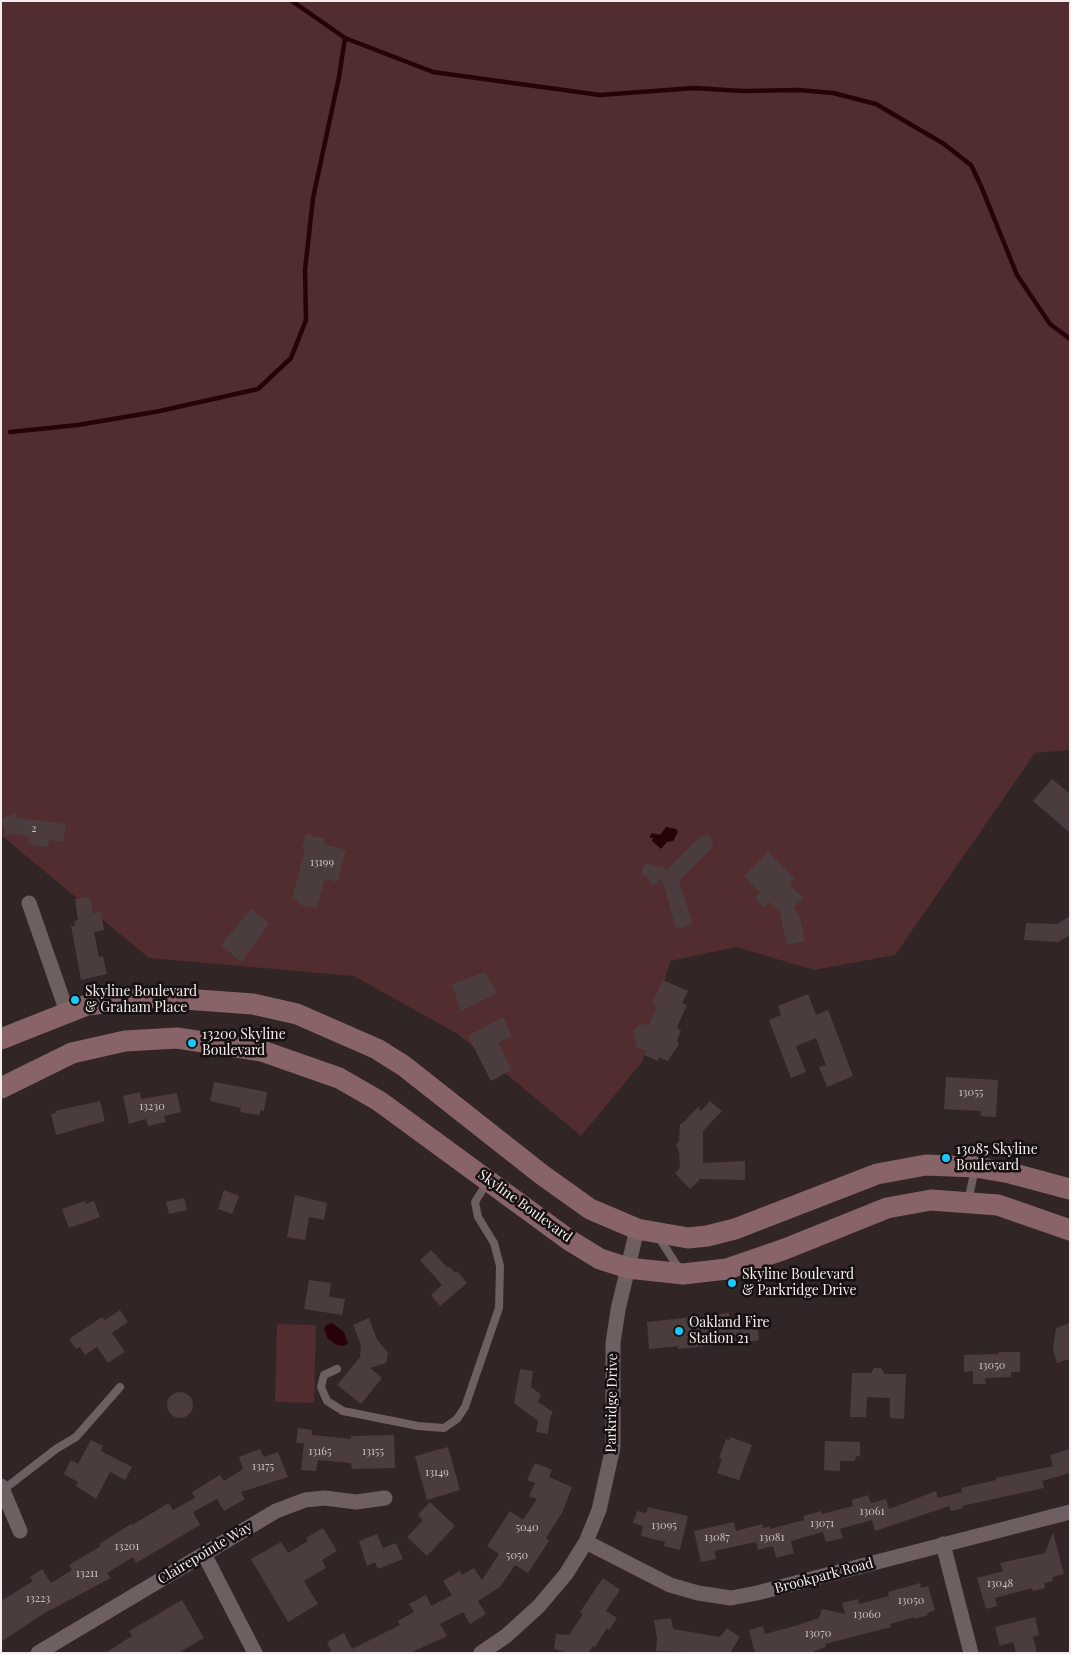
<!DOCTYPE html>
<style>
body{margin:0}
#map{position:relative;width:1071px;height:1654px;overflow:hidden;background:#322526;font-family:"Playfair Display",serif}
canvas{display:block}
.frame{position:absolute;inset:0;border:2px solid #f5eced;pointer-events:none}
</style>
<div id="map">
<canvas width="1071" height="1654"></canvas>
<div class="frame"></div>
</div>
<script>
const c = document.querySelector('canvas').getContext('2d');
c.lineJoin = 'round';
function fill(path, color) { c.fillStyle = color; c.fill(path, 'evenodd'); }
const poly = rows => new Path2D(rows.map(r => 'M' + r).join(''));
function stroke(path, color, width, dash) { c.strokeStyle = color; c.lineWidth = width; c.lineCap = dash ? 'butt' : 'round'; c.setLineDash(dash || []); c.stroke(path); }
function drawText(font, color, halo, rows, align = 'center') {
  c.font = font + ' "Playfair Display",serif'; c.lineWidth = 5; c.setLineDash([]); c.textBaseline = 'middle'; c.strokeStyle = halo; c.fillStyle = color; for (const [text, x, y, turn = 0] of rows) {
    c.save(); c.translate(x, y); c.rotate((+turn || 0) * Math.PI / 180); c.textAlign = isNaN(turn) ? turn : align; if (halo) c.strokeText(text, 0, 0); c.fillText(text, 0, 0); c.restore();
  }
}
const green = poly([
 [1,1,1070,1,1070,750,1035,753,895,955,814,970,736,947,670,961,642,1062,581,1136,458,1034,354,976,149,958,1,835],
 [277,1324,316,1325,314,1403,275,1402]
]);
const water = poly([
 [666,827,676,829,678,832,673,841,667,842,661,849,652,841,653,838,650,838,650,836,652,833,660,835],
 [332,1323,344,1332,348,1344,343,1346,337,1345,328,1339,324,1329,326,1325]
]);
const stream = poly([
 [292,1,345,38,433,72,600,95,694,88,742,91,799,90,833,93,876,104,944,144,971,165,981,186,1017,275,1050,324,1070,339],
 [10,432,78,425,160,411,258,389,291,358,306,320,305,270,313,198,339,77,345,38]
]);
const building = poly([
 [1052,779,1070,794,1070,833,1033,801],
 [15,813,17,818,66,824,63,842,49,840,48,847,28,844,29,836,13,834,6,836,1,819],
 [306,834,325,839,323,844,346,850,337,882,325,879,316,909,298,904,299,900,292,898,305,850,302,849],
 [709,835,713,842,712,848,679,881,693,924,676,929,662,879,652,886,646,876,641,875,645,863,668,869,701,836],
 [768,852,795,879,790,885,803,898,793,908,799,915,805,941,787,945,780,913,769,902,764,908,755,898,760,893,744,876],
 [90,897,93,913,101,912,104,930,94,932,99,957,103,956,107,974,81,980,71,926,75,926,74,921,78,920,75,899],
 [251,909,269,924,241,962,221,945],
 [1070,916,1070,935,1058,942,1024,940,1026,923,1057,924],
 [485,972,497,993,461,1011,452,984],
 [663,980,688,991,682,1003,687,1005,677,1027,681,1031,677,1040,679,1044,668,1061,659,1057,658,1061,644,1055,646,1051,635,1046,636,1042,633,1031,638,1025,649,1024,656,1010,653,1001],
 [808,994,816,1015,828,1010,853,1076,827,1087,819,1067,826,1065,816,1038,796,1046,806,1072,791,1078,769,1020,781,1015,778,1006],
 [503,1017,512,1036,498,1043,512,1070,491,1081,468,1036],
 [946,1077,998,1080,996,1117,981,1116,981,1111,944,1109],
 [214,1082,267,1092,264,1111,260,1110,260,1115,240,1112,241,1108,210,1101],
 [140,1092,141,1099,177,1093,181,1112,164,1116,166,1122,148,1126,146,1119,129,1124,123,1096],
 [100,1101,105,1121,56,1135,51,1114,56,1113,55,1111],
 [710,1101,722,1111,703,1131,703,1163,745,1161,745,1180,700,1179,690,1189,675,1173,680,1168,679,1152,676,1145,679,1141,680,1124,683,1123,698,1107,701,1111],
 [224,1190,239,1196,232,1214,218,1209],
 [295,1195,327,1203,324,1220,309,1217,305,1240,287,1237],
 [184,1198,187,1210,169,1214,166,1202],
 [85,1201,86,1204,94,1201,100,1217,69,1228,62,1209],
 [431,1250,448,1268,450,1267,455,1273,457,1271,467,1283,440,1306,431,1295,442,1285,420,1260],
 [309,1280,331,1283,329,1297,345,1299,342,1315,304,1309],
 [120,1310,128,1322,112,1333,125,1352,108,1363,97,1347,85,1355,80,1347,76,1349,69,1339,102,1317,105,1320],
 [729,1313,730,1327,757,1324,759,1340,737,1344,735,1343,678,1349,678,1346,649,1349,647,1322],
 [369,1318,377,1339,388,1353,386,1363,370,1368,382,1378,361,1404,337,1385,360,1357,361,1345,353,1325],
 [1070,1323,1070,1359,1057,1363,1053,1349,1056,1328],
 [999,1352,1020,1352,1020,1372,1011,1372,1011,1377,985,1378,986,1384,973,1384,973,1371,964,1372,964,1355,999,1354],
 [874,1368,881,1368,885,1374,906,1374,904,1419,890,1418,890,1398,867,1397,866,1417,850,1417,852,1373,871,1373],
 [520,1369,533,1371,531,1387,541,1395,538,1402,553,1412,550,1417,548,1434,536,1432,538,1421,514,1403],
 '167 1405a13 13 0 1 1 26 0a13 13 0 1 1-26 0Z',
 [298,1428,312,1430,312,1435,351,1439,351,1436,394,1435,395,1468,352,1469,351,1463,318,1460,316,1471,301,1470,304,1443,296,1443],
 [730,1437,752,1445,739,1480,717,1473,722,1459,719,1458,726,1439,730,1440],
 [91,1440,103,1446,101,1451,132,1467,125,1480,110,1472,96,1499,76,1486,78,1482,64,1474,71,1460,78,1464],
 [825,1441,860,1442,860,1457,856,1456,855,1461,840,1461,840,1471,824,1470],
 [448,1447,460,1490,427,1500,415,1456],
 [260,1449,264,1457,278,1452,288,1477,241,1492,245,1499,224,1511,217,1499,193,1512,200,1525,136,1563,133,1557,107,1573,111,1578,43,1614,1,1642,1,1601,33,1581,30,1577,42,1569,51,1583,72,1570,69,1565,101,1546,99,1544,131,1524,132,1525,169,1503,173,1510,195,1498,192,1492,220,1475,224,1481,243,1469,239,1457],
 [1070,1449,1070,1473,1042,1481,1044,1488,962,1506,963,1508,951,1511,949,1506,875,1531,872,1520,840,1529,843,1538,826,1542,823,1532,791,1541,794,1553,776,1558,773,1546,758,1550,756,1542,714,1551,716,1559,701,1562,694,1531,734,1522,736,1531,762,1524,763,1528,770,1526,770,1529,804,1520,803,1516,821,1511,822,1514,853,1506,852,1500,868,1495,871,1503,886,1499,889,1509,936,1491,938,1498,962,1492,961,1488,996,1480,996,1478,1053,1466,1050,1455],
 [535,1463,552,1470,549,1477,572,1487,562,1513,546,1538,549,1541,528,1573,515,1565,500,1587,478,1601,486,1614,470,1624,463,1612,440,1624,447,1636,410,1653,332,1653,327,1642,344,1633,352,1649,400,1625,398,1621,414,1612,409,1604,426,1595,431,1606,452,1595,443,1581,460,1571,462,1575,474,1568,482,1580,499,1554,487,1546,510,1511,523,1520,537,1499,529,1496,535,1483,527,1480],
 [430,1502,455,1526,427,1556,407,1537,423,1520,418,1515],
 [648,1507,688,1516,680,1550,664,1546,665,1542,641,1536,643,1526,633,1523,637,1511,646,1513],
 [323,1528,337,1551,322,1560,326,1568,304,1581,318,1604,288,1622,251,1559,281,1542,288,1553,308,1541,306,1538],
 [1053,1532,1064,1574,1052,1577,1053,1581,1044,1583,1045,1588,1033,1591,1032,1588,995,1598,997,1606,986,1609,977,1578,1003,1571,1000,1563,1045,1553],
 [377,1534,383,1548,396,1543,403,1559,378,1569,375,1562,367,1566,359,1541],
 [603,1578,620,1590,606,1611,617,1618,609,1630,607,1628,595,1647,593,1646,588,1653,570,1653,554,1649,556,1634,569,1635,583,1614,580,1612],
 [920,1583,921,1588,928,1586,935,1610,927,1613,928,1615,914,1619,914,1617,890,1624,891,1627,825,1644,826,1647,814,1651,815,1653,755,1653,749,1630,763,1626,765,1634,798,1625,819,1618,822,1609,845,1614,842,1603,858,1599,859,1604,889,1596,888,1592],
 [182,1600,204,1638,178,1653,105,1653,132,1636,129,1631],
 [1035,1617,1039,1635,1033,1637,1037,1653,1016,1653,1013,1642,1000,1646,995,1627],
 [671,1618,673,1629,720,1637,727,1628,740,1637,730,1653,656,1651,657,1639,654,1620]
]);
const service = poly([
 [968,1201,975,1169],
 [659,1238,680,1270],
 [337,1369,324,1375,321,1387,327,1401,343,1411,418,1426,444,1428,457,1419,465,1407,499,1308,500,1266,494,1243,478,1217,475,1202,488,1181],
 [3,1490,56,1449,76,1437,120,1387]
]);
const minor = poly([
 [29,903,67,1012],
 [1,1486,20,1531],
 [586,1542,670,1585,698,1593,731,1598,757,1593,1070,1512],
 [943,1544,971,1653],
 [204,1554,255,1653],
 [38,1653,276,1511,305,1500,325,1498,356,1502,385,1498],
 [481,1653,506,1636,539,1606,566,1574,586,1542,599,1510,613,1447,613,1343,618,1310,637,1229]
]);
const secondary = poly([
 [1,1039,87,1005,157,997,253,1004,297,1014,377,1049,404,1066,541,1174,590,1209,637,1229,688,1238,707,1236,735,1229,877,1174,926,1165,975,1167,1010,1173,1070,1189],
 [1,1088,72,1053,125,1041,177,1038,262,1051,339,1078,379,1101,569,1240,600,1259,628,1268,683,1274,727,1269,785,1249,887,1208,931,1200,998,1205,1070,1230]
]);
const markers = [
 [75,1000,5,"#18cafc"],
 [192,1043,5,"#18cafc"],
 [946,1158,5,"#18cafc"],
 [732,1283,5,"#18cafc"],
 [679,1331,5,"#18cafc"]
];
const numberNames = [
 ["2",34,829],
 ["13199",322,863],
 ["13055",971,1093],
 ["13230",152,1107],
 ["13050",992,1366],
 ["13165",320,1452],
 ["13155",373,1452],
 ["13175",263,1467],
 ["13149",437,1473],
 ["13061",872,1512],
 ["13071",822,1524],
 ["13095",664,1526],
 ["5040",527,1528],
 ["13087",717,1538],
 ["13081",772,1538],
 ["13201",127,1547],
 ["5050",517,1556],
 ["13211",87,1574],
 ["13048",1000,1584],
 ["13223",38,1599],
 ["13050",911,1601],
 ["13060",867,1615],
 ["13070",818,1634]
];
const poiNames = [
 ["Skyline Boulevard",85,992],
 ["& Graham Place",85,1008],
 ["13200 Skyline",202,1035],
 ["Boulevard",202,1051],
 ["13085 Skyline",956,1150],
 ["Boulevard",956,1166],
 ["Skyline Boulevard",742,1275],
 ["& Parkridge Drive",742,1291],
 ["Oakland Fire",689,1323],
 ["Station 21",689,1339]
];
const streetNames = [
 ["Skyline Boulevard",525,1206,36],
 ["Parkridge Drive",612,1403,-89],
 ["Clairepointe Way",205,1553,-31],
 ["Brookpark Road",824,1576,-15]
];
fill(green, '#512d30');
fill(water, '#270309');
stroke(stream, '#270309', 4.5);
fill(building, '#4b3d3e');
stroke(service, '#6e5f60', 8);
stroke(minor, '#6e5f60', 15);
stroke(secondary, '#886468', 21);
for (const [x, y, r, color] of markers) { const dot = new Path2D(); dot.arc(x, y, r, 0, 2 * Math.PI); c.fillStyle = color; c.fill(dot); stroke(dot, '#161010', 2); }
drawText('11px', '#cac0c1', null, numberNames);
drawText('14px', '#f5eced', '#161010', poiNames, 'left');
drawText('14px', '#f5eced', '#161010', streetNames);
</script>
